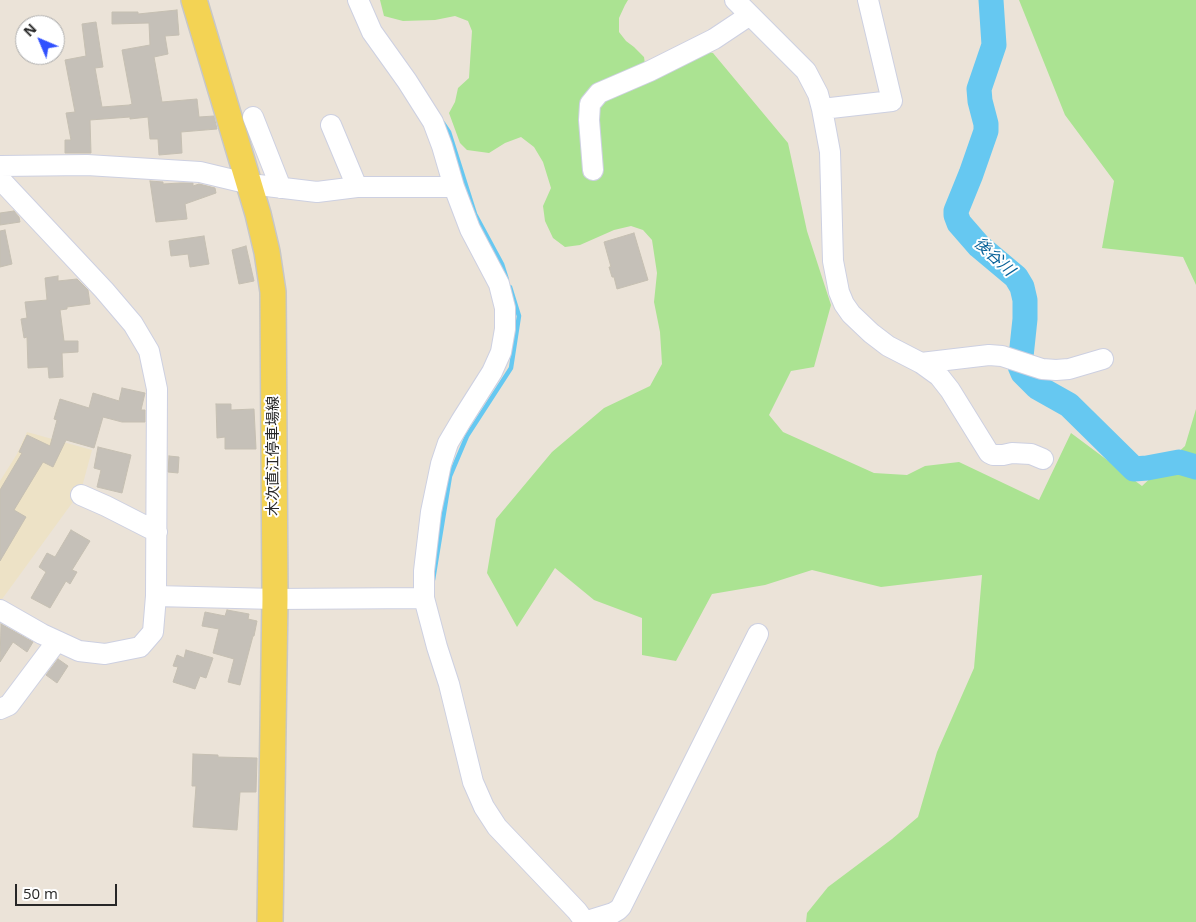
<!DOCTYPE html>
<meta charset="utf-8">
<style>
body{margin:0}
#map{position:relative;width:1196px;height:922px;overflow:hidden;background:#ebe3d8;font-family:"Open Sans",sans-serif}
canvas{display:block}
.north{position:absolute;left:15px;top:15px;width:50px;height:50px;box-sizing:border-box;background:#fff;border:1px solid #a9a9a9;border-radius:50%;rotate:315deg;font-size:14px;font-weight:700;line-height:20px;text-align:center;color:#272727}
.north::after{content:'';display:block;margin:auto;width:18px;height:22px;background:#3151fe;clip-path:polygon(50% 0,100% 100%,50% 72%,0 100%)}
.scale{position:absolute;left:15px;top:884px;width:102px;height:22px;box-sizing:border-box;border:2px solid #272727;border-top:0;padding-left:6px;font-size:15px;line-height:18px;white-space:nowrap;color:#272727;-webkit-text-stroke:4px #fff;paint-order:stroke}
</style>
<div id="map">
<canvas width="1196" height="922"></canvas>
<div class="north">N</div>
<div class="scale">50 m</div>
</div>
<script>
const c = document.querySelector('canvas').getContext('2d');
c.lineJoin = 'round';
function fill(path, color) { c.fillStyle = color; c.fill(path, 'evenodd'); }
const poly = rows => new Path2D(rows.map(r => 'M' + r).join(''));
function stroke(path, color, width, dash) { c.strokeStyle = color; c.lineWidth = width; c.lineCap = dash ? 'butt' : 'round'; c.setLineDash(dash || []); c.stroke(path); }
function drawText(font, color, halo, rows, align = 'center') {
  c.font = font + ' "Open Sans","Noto Sans JP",sans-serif'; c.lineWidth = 4; c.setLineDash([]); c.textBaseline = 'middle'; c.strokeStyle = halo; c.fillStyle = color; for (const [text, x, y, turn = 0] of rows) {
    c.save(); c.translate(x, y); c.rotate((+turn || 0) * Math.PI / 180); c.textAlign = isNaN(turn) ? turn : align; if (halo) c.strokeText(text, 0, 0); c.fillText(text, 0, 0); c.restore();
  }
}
const education = poly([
 [27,432,92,450,82,487,75,499,0,602,0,481,17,454]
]);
const green = poly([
 [380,0,628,0,625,5,619,18,619,32,626,41,634,47,644,57,645,64,705,51,713,53,788,143,807,231,831,305,814,367,791,371,769,415,783,432,874,473,907,475,925,466,959,462,1039,500,1071,433,1142,486,1185,446,1196,409,1196,922,806,922,807,913,828,887,892,839,918,817,937,752,974,668,982,575,881,587,812,570,765,585,712,594,676,661,642,655,642,618,594,600,555,568,517,627,487,573,496,519,552,452,604,408,650,386,662,364,660,332,654,302,657,273,652,240,643,230,631,226,614,230,580,245,565,247,553,238,545,221,543,206,551,188,543,162,534,147,521,137,505,143,489,153,467,150,460,143,449,113,455,102,458,88,469,78,472,31,468,21,455,16,435,20,403,21,384,16],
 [1019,0,1196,0,1196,285,1183,257,1102,248,1114,181,1065,115]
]);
const stream = poly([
 [443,123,449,132,475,214,502,264,507,280],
 [433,580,450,476,467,436,511,368,519,316,510,287]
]);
const river = poly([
 [991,0,994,45,979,89,980,101,986,124,986,131,971,174,956,211,956,215,959,223,979,246,1016,277,1022,287,1025,300,1025,319,1020,366,1023,373,1037,387,1069,405,1134,469,1147,468,1179,462,1196,467]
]);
const building = poly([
 [177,10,179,35,165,36,168,54,154,57,162,102,197,99,199,117,214,116,217,129,181,132,182,153,159,155,158,139,150,139,148,117,130,119,130,117,90,120,91,153,65,153,65,140,71,140,66,113,75,112,65,60,86,56,82,24,96,22,103,67,95,68,102,107,129,105,132,104,122,50,150,45,149,23,112,24,112,12,138,12,138,14,177,10],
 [150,181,163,182,163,184,180,183,193,183,193,186,199,184,215,188,216,193,185,204,187,219,156,222,150,181],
 [14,211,19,217,20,222,0,225,0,213,14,211],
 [5,230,12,264,0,267,0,231,5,230],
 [634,233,648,280,617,289,614,277,612,277,609,267,611,267,604,242,634,233],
 [204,236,209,264,190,267,188,254,171,256,169,241,204,236],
 [246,246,254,281,239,284,232,250,246,246],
 [58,276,58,281,77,279,88,290,90,304,67,307,67,309,60,310,64,341,78,341,78,352,62,353,63,377,49,378,48,367,28,368,27,337,24,338,21,319,27,318,25,302,47,300,45,278,58,276],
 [122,388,145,393,141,410,145,410,145,422,122,422,103,417,94,448,66,440,53,467,43,462,14,510,26,517,0,561,0,490,22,453,19,452,27,435,50,446,57,420,54,419,60,399,89,408,93,393,119,401,122,388],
 [216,404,231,404,231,410,254,409,256,449,225,449,225,437,217,438,216,404],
 [98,447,131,455,122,493,97,487,101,470,94,468,98,447],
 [169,456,179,457,178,473,168,472,169,456],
 [71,530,90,541,72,570,77,572,70,584,66,581,50,608,31,598,46,572,39,567,47,553,55,557,71,530],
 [227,610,249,614,248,619,257,621,254,636,253,636,240,685,228,682,234,659,213,653,219,629,202,626,205,612,225,616,227,610],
 [1,624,33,642,27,652,13,642,0,662,1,624],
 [186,650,213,658,206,678,200,676,195,689,173,682,178,667,173,666,177,655,184,658,186,650],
 [58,659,68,666,57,683,46,675,58,659],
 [193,754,218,755,218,757,257,758,256,792,240,792,237,830,193,827,196,786,192,786,193,754]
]);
const minor = poly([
 [358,0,372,32,407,81,433,122,442,146,454,187,470,229,499,284,505,308,505,329,501,352,492,372,461,421,448,443,441,464,431,512,424,571,424,598,437,647,449,684,473,782,484,807,497,827,577,911,585,922],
 [735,0,806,71,818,94,822,109,830,152,833,261,839,292,844,304,851,314,871,333,888,346,921,363,939,376,950,390,989,453,993,455,1003,455,1012,453,1031,454,1043,459],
 [822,109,892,101,868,0],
 [253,117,281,188],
 [331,125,357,187],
 [0,166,87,165,200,172,250,184,317,192,357,187,454,187],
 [593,170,589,120,590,104,599,93,650,71,714,39,750,15],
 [0,179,104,290,133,324,149,351,157,389,156,596,153,632,140,647,105,654,79,651,42,634,0,610],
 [921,363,989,355,1002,356,1042,369,1056,370,1069,369,1103,359],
 [81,495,106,506,157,532],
 [156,596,275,599,424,598],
 [0,709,9,705,57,641],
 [584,922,613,913,618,910,621,907,758,634]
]);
const major = poly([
 [194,0,258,214,267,252,273,292,275,599,270,922]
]);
const streetNames = [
 ["木次直江停車場線",274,456,-90]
];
const waterNames = [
 ["後谷川",994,257,43]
];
fill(education, '#ede2c6');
fill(green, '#abe392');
stroke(stream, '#66c8f1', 4.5);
stroke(river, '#66c8f1', 25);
fill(building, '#c5c0b8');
stroke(building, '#c5bfb2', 1);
stroke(minor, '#cdd0e1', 22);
stroke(major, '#c7c7c7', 28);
stroke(minor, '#fff', 20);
stroke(major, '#f3d354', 25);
drawText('15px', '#272727', '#fff', streetNames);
drawText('italic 16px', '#0a6399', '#fff', waterNames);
</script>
